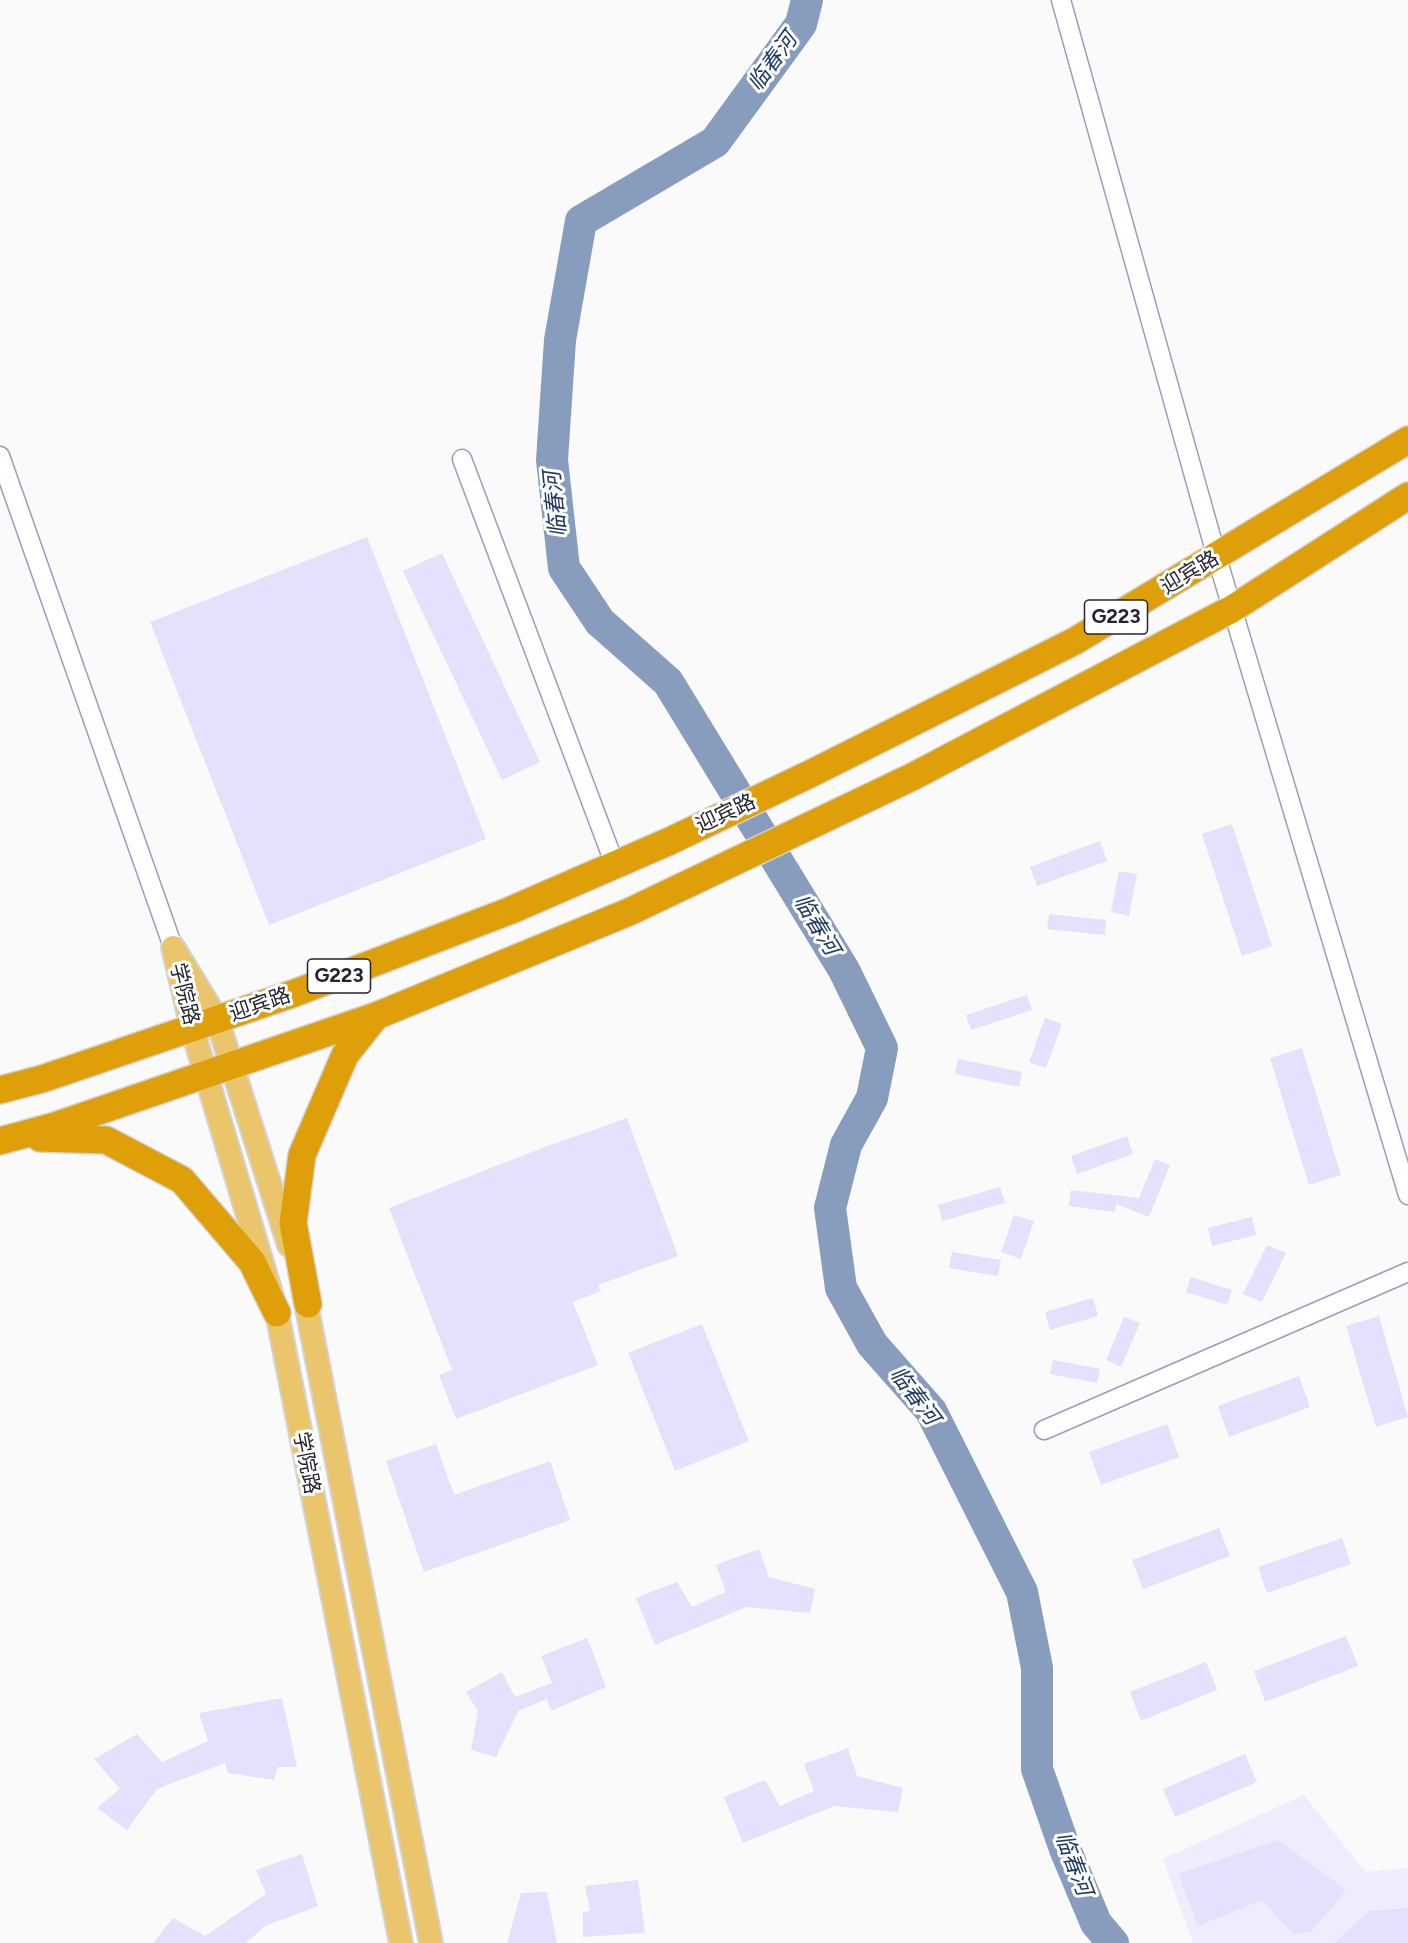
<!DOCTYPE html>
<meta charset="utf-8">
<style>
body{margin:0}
canvas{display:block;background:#fafafa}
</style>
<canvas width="1408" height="1943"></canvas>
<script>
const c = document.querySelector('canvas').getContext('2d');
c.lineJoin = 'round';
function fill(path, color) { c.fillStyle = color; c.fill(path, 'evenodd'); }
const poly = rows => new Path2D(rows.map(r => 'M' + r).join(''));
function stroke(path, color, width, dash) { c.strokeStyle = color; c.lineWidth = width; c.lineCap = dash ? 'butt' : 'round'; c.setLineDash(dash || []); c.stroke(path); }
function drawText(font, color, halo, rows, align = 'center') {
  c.font = font + ' Figtree,"Noto Sans SC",sans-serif'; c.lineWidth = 6; c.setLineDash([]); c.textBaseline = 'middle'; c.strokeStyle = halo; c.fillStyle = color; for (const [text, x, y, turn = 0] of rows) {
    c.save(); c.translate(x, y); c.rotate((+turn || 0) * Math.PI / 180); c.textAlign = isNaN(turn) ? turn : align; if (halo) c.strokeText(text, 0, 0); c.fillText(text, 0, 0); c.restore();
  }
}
const built = poly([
 [1304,1795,1365,1872,1408,1868,1408,1943,1193,1943,1163,1859]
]);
const river = poly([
 [807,0,801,24,715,142,581,221,560,340,552,460,564,568,600,622,668,682,844,970,882,1048,872,1098,846,1145,830,1208,841,1288,872,1344,931,1411,1022,1592,1037,1668,1037,1769,1065,1849,1096,1923,1113,1943]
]);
const building = poly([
 [367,537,486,839,269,925,150,622],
 [442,553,540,762,502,780,403,571],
 [1232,824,1272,946,1242,956,1202,834],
 [1100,841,1107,861,1037,886,1030,867],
 [1119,871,1137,874,1129,916,1111,912],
 [1049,914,1106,920,1105,935,1047,929],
 [1027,995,1032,1010,971,1030,966,1015],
 [1045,1018,1062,1024,1046,1068,1029,1062],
 [1302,1048,1341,1175,1309,1185,1270,1058],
 [958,1059,1022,1072,1019,1087,955,1074],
 [627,1118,678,1256,598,1285,601,1291,573,1302,598,1365,456,1419,439,1375,452,1370,389,1208,545,1147],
 [1127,1136,1133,1154,1077,1174,1071,1156],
 [1155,1159,1170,1165,1149,1217,1116,1204,1115,1212,1069,1206,1071,1190,1139,1198],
 [1000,1187,1005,1203,942,1221,938,1205],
 [1014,1215,1034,1221,1021,1259,1001,1252],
 [1252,1217,1256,1235,1212,1246,1208,1228],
 [1267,1245,1286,1253,1262,1302,1243,1294],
 [952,1252,1001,1260,998,1276,949,1268],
 [1191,1277,1232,1290,1227,1305,1186,1292],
 [1093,1298,1098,1316,1050,1330,1045,1312],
 [1379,1316,1408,1417,1376,1427,1346,1326],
 [1124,1317,1140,1323,1121,1367,1106,1360],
 [702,1324,749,1441,675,1471,628,1353],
 [1053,1360,1100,1369,1097,1383,1050,1374],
 [1299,1376,1310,1407,1229,1437,1218,1406],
 [1167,1424,1179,1457,1101,1485,1089,1452],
 [436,1444,454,1495,550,1461,570,1520,424,1572,386,1461],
 [1219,1528,1230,1556,1143,1589,1132,1560],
 [1342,1538,1351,1564,1267,1593,1258,1567],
 [759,1549,769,1577,815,1589,810,1613,746,1607,655,1645,636,1598,677,1582,692,1607,726,1592,716,1565],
 [1346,1636,1358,1666,1265,1702,1254,1671],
 [587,1638,606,1687,551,1711,547,1699,518,1711,496,1757,471,1750,478,1711,466,1692,502,1672,515,1697,552,1683,541,1656],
 [1206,1662,1217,1690,1141,1721,1130,1692],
 [282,1698,297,1767,278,1767,274,1780,228,1773,225,1763,157,1789,127,1830,97,1808,120,1789,94,1759,137,1734,162,1762,208,1741,199,1713],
 [848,1748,857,1776,903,1788,898,1812,834,1806,743,1843,724,1797,765,1780,780,1806,814,1791,804,1764],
 [1245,1754,1257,1782,1175,1817,1163,1789],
 [1278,1840,1346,1890,1312,1931,1294,1934,1262,1900,1198,1926,1178,1874],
 [302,1854,318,1906,265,1926,246,1943,153,1943,173,1918,205,1936,266,1894,256,1870],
 [638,1880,645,1933,583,1937,583,1912,590,1911,585,1886],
 [547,1892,557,1943,507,1943,521,1893],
 [1408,1908,1408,1943,1334,1943,1369,1911]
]);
const minor = poly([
 [1061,0,1217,558,1408,1195],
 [0,456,173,947],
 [462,459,615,865],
 [1044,1430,1408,1272]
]);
const major = poly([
 [289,1245,217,1019,173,947,192,1028,277,1313,401,1943],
 [303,1288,431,1943]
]);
const highway = poly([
 [0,1090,42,1079,295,993,509,911,670,841,812,773,1075,641,1408,440],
 [40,1138,106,1140,182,1180,252,1262,277,1313],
 [0,1141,55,1126,376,1016,629,912,912,777,1232,609,1408,496],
 [308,1304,293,1223,302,1155,345,1055,376,1016]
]);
const shields = [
 [1116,617,63],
 [339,976,63]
];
const shieldNames = [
 ["G223",1116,617],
 ["G223",339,976]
];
const streetNames = [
 ["迎宾路",1190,573,-31],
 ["迎宾路",726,814,-25],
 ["学院路",184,994,76],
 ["迎宾路",260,1005,-19],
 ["学院路",306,1463,79]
];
const waterNames = [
 ["临春河",773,62,-54],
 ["临春河",556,504,-96],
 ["临春河",816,925,59],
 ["临春河",914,1396,53],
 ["临春河",1073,1864,69]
];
fill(built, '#eeecfd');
stroke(river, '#889dbe', 32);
fill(building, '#e5e0fc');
stroke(minor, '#9e9abb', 21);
stroke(major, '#d3d3d6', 26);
stroke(highway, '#d3d3d6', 30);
stroke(minor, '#fff', 18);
stroke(major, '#ebc56b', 22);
stroke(highway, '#de9f09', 27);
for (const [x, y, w] of shields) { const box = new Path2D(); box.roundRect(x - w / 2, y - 17, w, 34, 4.5); c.fillStyle = '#fff'; c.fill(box); stroke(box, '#252430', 1.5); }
drawText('bold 20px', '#252430', null, shieldNames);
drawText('21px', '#252430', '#fff', streetNames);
drawText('italic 22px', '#1e3a65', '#fff', waterNames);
</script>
